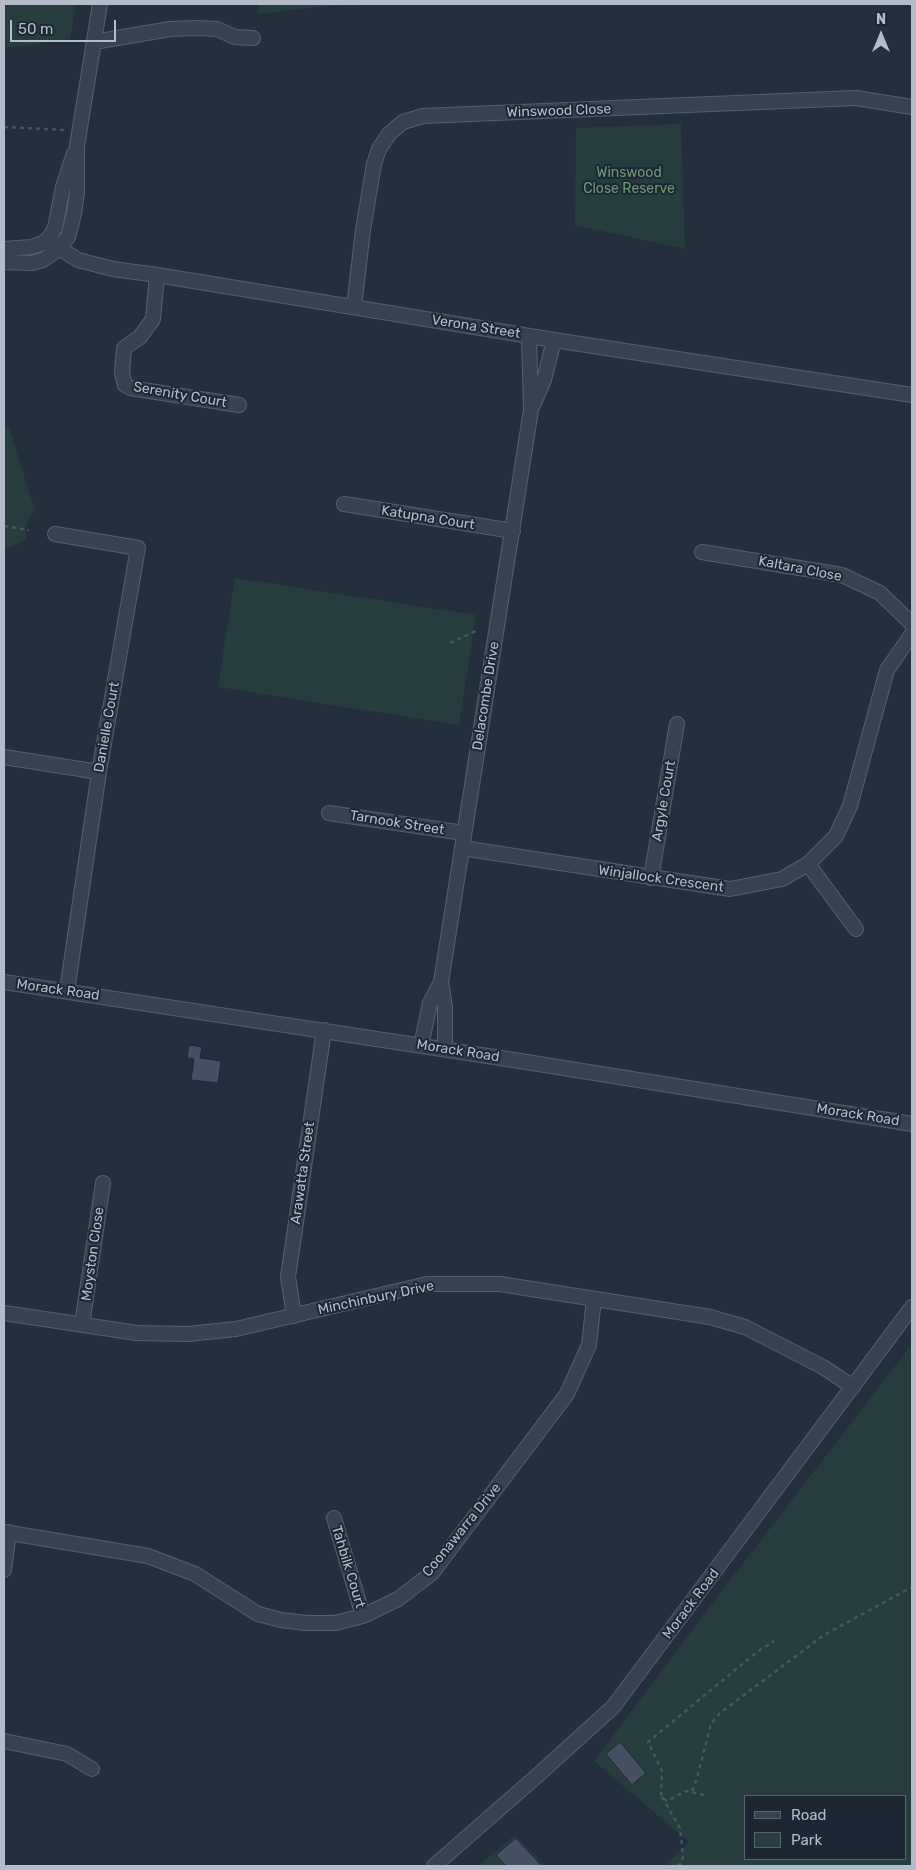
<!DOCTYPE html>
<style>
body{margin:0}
#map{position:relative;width:916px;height:1870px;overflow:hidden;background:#242f3e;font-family:Rubik,sans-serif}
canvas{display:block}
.frame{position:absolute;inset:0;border:5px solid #b4bcc9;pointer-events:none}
.legend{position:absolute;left:744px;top:1795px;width:162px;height:65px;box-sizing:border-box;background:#1d2633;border:1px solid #59626f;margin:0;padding:6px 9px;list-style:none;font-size:15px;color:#b4bcc9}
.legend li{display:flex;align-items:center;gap:10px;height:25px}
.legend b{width:25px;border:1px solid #59626f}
.north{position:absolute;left:856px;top:10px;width:50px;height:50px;-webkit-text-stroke:4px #1d2633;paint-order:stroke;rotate:0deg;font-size:14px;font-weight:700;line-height:20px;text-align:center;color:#b4bcc9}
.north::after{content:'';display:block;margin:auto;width:18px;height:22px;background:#b4bcc9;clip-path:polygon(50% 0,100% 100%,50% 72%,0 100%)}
.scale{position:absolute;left:10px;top:20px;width:106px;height:22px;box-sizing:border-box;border:2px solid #b4bcc9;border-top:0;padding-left:6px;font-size:15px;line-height:18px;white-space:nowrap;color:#b4bcc9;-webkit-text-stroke:4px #1d2633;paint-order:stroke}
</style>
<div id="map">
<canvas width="916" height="1870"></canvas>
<div class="frame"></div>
<ul class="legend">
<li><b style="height:6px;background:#38414e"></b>Road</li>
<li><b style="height:14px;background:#263c3f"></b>Park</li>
</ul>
<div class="north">N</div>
<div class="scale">50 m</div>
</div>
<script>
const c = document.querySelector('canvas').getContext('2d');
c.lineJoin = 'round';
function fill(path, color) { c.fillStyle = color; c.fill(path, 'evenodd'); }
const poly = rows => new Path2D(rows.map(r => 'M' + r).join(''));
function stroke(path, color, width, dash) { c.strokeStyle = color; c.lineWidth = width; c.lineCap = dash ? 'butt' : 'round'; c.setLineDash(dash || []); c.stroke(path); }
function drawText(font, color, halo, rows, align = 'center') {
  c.font = font + ' Rubik,sans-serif'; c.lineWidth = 4; c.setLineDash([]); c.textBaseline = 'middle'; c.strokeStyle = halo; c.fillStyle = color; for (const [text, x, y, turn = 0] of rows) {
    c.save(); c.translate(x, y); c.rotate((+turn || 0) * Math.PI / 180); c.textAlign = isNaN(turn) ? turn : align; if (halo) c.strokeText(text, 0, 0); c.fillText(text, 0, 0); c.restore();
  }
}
const green = poly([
 [4,4,76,4,70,39,4,48],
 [259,4,414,4,328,6,257,14],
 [681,124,685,249,575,225,576,128],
 [4,426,9,427,35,511,29,518,26,527,26,540,4,550],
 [235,578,476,615,459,725,218,687],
 [912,1344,912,1866,664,1866,689,1842,594,1761,734,1575],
 [745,1796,905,1796,905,1859,745,1859],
 [515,1835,546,1866,478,1866]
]);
const building = poly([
 [189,1045,202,1047,200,1058,221,1061,218,1083,191,1080,194,1059,187,1058,189,1045],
 [620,1742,646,1773,632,1785,606,1754,620,1742],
 [516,1838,542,1866,506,1866,496,1855,516,1838]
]);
const path = poly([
 [4,127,65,130],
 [4,526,29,530],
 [450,643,478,630],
 [692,1791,697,1778,711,1724,720,1713,824,1635,912,1587],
 [704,1795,686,1791,667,1801,661,1796,662,1771,648,1742,757,1652,774,1641],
 [662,1797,680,1828,683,1856,681,1864,675,1866]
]);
const street = poly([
 [94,42,170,29,198,28,217,29,235,37,253,38],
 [49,238,59,248,78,260,113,269,157,275,554,340,912,395],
 [4,249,31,247,43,243,49,238,55,228,63,187,74,153],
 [4,262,32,263,43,260,56,251,68,237,74,214,77,192,77,146,100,4],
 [157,275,153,319,140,337,124,348,122,373,125,385,130,388,239,405],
 [354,307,363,230,374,164,379,149,389,134,403,122,423,116,856,98,912,107],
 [533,405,544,380,554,340],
 [344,504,513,531],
 [55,534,138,548,99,772,67,991],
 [702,552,842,575,880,593,912,624],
 [4,757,99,772],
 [329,813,464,833],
 [462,848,730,889,782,879,808,864,836,836,850,806,887,670,912,634],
 [808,864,856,929],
 [651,878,677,724],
 [4,982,520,1061,912,1124],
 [421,1046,430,1003,441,982],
 [445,1049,445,1007,441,982,531,410,529,336],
 [4,1313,137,1333,188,1334,236,1329,427,1284,500,1284,710,1317,745,1327,823,1367,853,1387],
 [294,1316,288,1277,324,1030],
 [82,1325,103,1183],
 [334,1518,363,1616],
 [4,1532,148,1556,195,1574,258,1614,281,1620,306,1623,335,1623,363,1616,398,1599,432,1573,567,1394,589,1345,594,1299],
 [4,1570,9,1532],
 [4,1741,67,1754,92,1769],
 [434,1866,538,1775,613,1707,912,1307]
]);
const streetNames = [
 ["Winswood Close",559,111,-2],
 ["Verona Street",476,327,9],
 ["Serenity Court",180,395,10],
 ["Katupna Court",428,518,9],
 ["Kaltara Close",800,569,11],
 ["Delacombe Drive",486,696,-81],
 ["Danielle Court",107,727,-80],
 ["Argyle Court",664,801,-80],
 ["Tarnook Street",397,823,9],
 ["Winjallock Crescent",661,879,8],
 ["Morack Road",58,990,8],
 ["Morack Road",458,1051,9],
 ["Morack Road",858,1115,9],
 ["Arawatta Street",303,1173,-82],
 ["Moyston Close",93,1254,-82],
 ["Minchinbury Drive",376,1298,-12],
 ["Coonawarra Drive",462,1530,-51],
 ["Tahbilk Court",348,1567,73],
 ["Morack Road",691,1604,-53]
];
const parkNames = [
 ["Winswood",629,173],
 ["Close Reserve",629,189]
];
fill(green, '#263c3f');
fill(building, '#455162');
stroke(building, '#1f2835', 1);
stroke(street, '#565f6c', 16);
stroke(path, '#44595c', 2.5, [4, 4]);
stroke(street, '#38414e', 14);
drawText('14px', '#b4bcc9', '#1d2633', streetNames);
drawText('14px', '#6b9a76', '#1d2633', parkNames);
</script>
